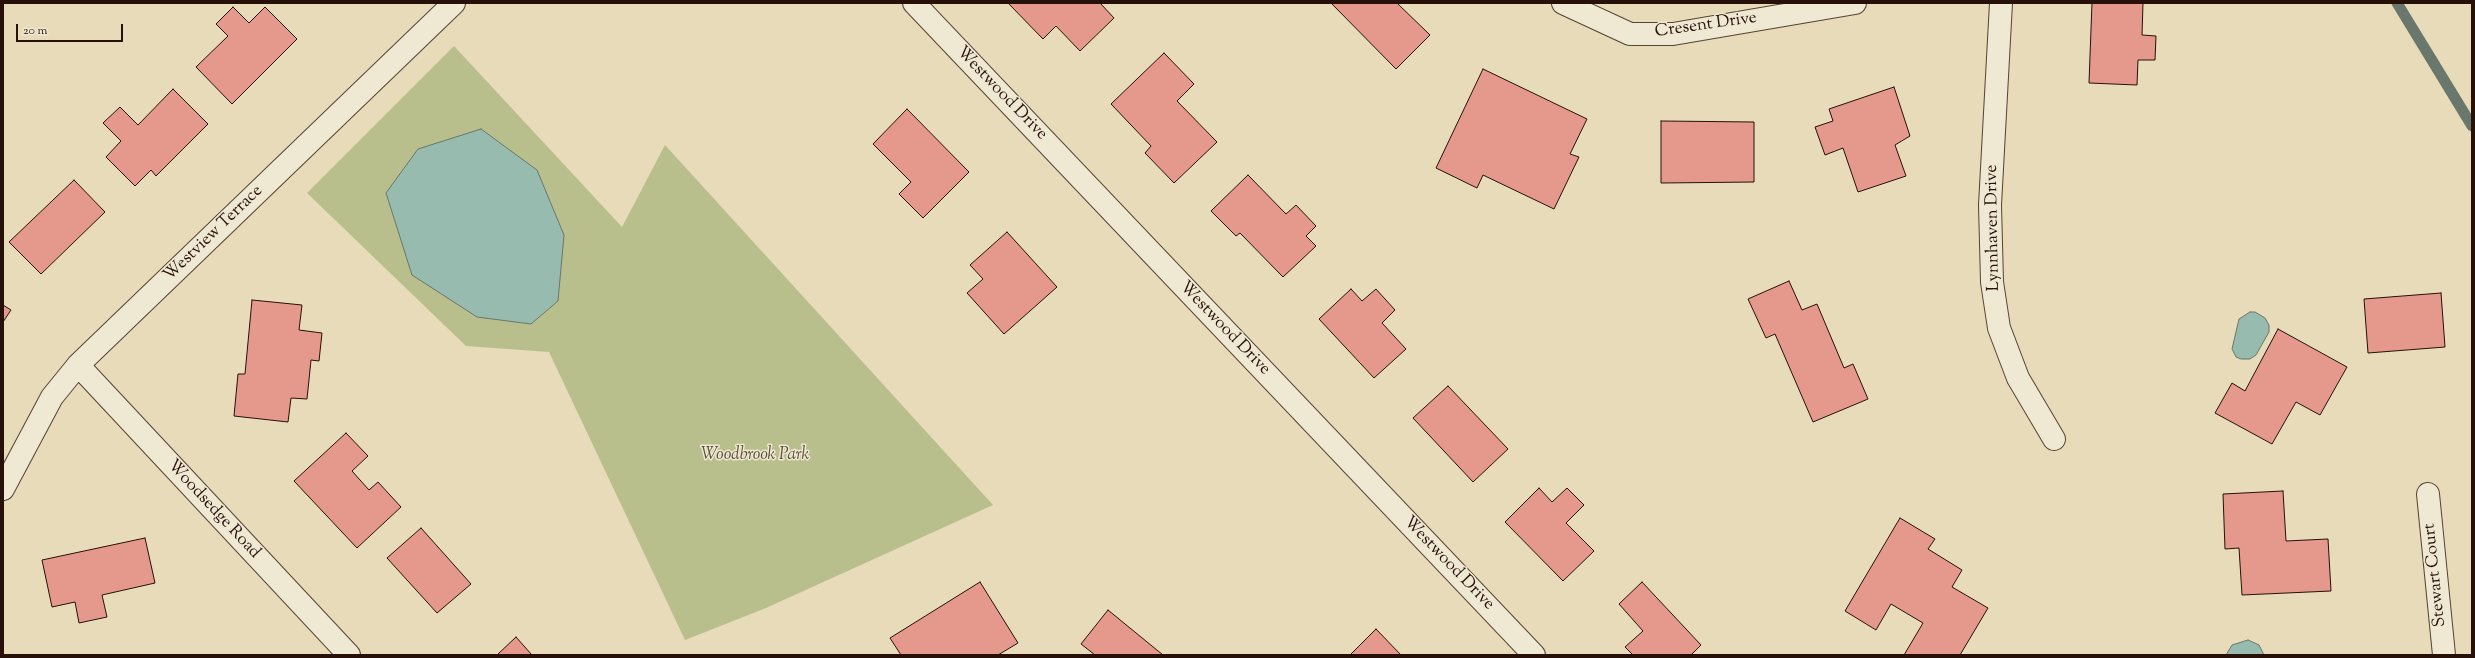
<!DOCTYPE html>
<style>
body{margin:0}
#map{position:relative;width:2475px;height:658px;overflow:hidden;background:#e7dbb9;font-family:"Sorts Mill Goudy",serif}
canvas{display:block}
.frame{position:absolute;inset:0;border:4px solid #261008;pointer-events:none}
.scale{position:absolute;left:16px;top:24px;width:107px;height:18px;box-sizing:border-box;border:2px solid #261008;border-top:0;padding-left:5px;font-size:12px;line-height:14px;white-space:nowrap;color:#261008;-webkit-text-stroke:3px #efe8d2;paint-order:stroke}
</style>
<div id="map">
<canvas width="2475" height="658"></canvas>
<div class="frame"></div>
<div class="scale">20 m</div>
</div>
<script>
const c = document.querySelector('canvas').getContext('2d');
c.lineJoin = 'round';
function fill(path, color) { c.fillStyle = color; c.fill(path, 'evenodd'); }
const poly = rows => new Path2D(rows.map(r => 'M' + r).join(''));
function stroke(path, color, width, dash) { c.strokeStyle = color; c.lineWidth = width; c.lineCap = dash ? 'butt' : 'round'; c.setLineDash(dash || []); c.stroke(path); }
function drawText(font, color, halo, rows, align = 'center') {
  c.font = font + ' "Sorts Mill Goudy",serif'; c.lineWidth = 3; c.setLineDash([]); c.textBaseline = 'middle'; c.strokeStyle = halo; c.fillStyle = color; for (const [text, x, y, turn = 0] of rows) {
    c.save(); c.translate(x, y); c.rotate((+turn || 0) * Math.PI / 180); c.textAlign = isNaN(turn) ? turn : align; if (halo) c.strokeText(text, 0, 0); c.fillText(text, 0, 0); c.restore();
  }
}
const green = poly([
 [454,46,622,227,665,145,993,505,766,608,685,640,549,352,466,346,307,193]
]);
const water = poly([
 [481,129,537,170,564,235,558,301,531,324,477,317,412,275,386,193,418,149,481,129],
 [2250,312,2255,312,2265,318,2269,325,2269,332,2256,355,2250,359,2241,359,2236,357,2232,349,2239,319,2250,312],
 [2248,640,2259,645,2264,655,2226,655,2232,645,2248,640]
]);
const stream = poly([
 [2397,3,2472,126]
]);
const building = poly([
 [1008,3,1100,3,1114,18,1080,51,1056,26,1043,39,1008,3],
 [1331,3,1397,3,1430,35,1396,69,1331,3],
 [2092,3,2143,3,2142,35,2156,36,2155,60,2138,60,2137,85,2089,83,2092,3],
 [233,7,249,23,265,7,297,39,232,104,196,67,228,36,216,24,233,7],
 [1164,53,1194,84,1177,101,1217,142,1174,183,1145,153,1151,146,1111,104,1164,53],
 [1483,69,1587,119,1570,154,1579,157,1554,209,1483,175,1477,188,1436,168,1483,69],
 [1894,87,1910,136,1895,145,1906,176,1858,192,1843,148,1825,155,1815,127,1833,121,1829,109,1894,87],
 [173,89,208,124,156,176,151,170,135,186,106,157,121,141,103,123,120,107,138,125,173,89],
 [907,109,969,172,923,218,899,194,911,182,873,144,907,109],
 [1661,121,1754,122,1754,182,1661,183,1661,121],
 [1248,175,1286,214,1296,205,1316,226,1306,236,1316,246,1283,277,1240,233,1236,236,1211,211,1248,175],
 [74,180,105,212,41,274,9,242,74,180],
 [1007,232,1057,287,1004,334,967,293,983,279,970,265,1007,232],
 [1789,281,1802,310,1817,304,1844,368,1853,364,1868,399,1813,422,1775,334,1766,338,1748,299,1789,281],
 [1351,289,1362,301,1376,289,1395,310,1382,323,1406,349,1374,378,1319,319,1351,289],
 [2441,293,2445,347,2368,353,2364,299,2441,293],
 [252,300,302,305,299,330,322,333,319,361,311,360,307,399,291,398,288,422,234,416,238,374,245,374,252,300],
 [3,305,11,310,3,322,3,305],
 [2278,329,2347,367,2320,415,2296,402,2272,444,2215,413,2232,383,2245,391,2278,329],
 [1448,386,1508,449,1473,482,1413,418,1448,386],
 [346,433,368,456,352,471,369,490,378,482,401,507,357,548,294,481,346,433],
 [1539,488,1552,502,1567,488,1584,505,1566,523,1594,551,1563,581,1505,522,1539,488],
 [2283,491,2286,541,2328,539,2331,591,2242,595,2239,548,2225,549,2223,494,2283,491],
 [1900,518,1935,539,1928,549,1962,570,1952,587,1988,608,1960,655,1904,655,1923,623,1891,604,1876,630,1845,611,1900,518],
 [421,528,471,584,437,613,387,558,421,528],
 [145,538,155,583,102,595,107,617,79,623,75,602,52,607,42,560,145,538],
 [980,582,1018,643,998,655,901,655,890,638,980,582],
 [1642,582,1701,645,1691,655,1633,655,1625,647,1643,631,1619,604,1642,582],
 [1108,610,1163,655,1095,655,1081,644,1108,610],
 [1376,629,1401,655,1350,655,1376,629],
 [516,637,532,655,497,655,516,637]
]);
const minor = poly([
 [914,3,1534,655],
 [1563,3,1630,34,1673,34,1855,3],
 [2001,3,1990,205,1992,282,1999,328,2018,378,2054,439],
 [78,365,349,655],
 [3,489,52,397,78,365,454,3],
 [2428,494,2444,655]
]);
const streetNames = [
 ["Cresent Drive",1706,26,-8],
 ["Westwood Drive",1001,94,46],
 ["Lynnhaven Drive",1994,228,-91],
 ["Westview Terrace",214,234,-44],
 ["Westwood Drive",1224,329,46],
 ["Woodsedge Road",213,510,47],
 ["Westwood Drive",1448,564,46],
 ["Stewart Court",2436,575,-96]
];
const parkNames = [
 ["Woodbrook Park",755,456]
];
fill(green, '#b8bf8d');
fill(water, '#97bbae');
stroke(water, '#6a776c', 1);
stroke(stream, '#6a776c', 11);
fill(building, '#e4998c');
stroke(building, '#261008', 1);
stroke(minor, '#564334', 24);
stroke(minor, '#efe8d2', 22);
drawText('17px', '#261008', '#efe8d2', streetNames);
drawText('italic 17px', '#594d37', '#efe8d2', parkNames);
</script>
